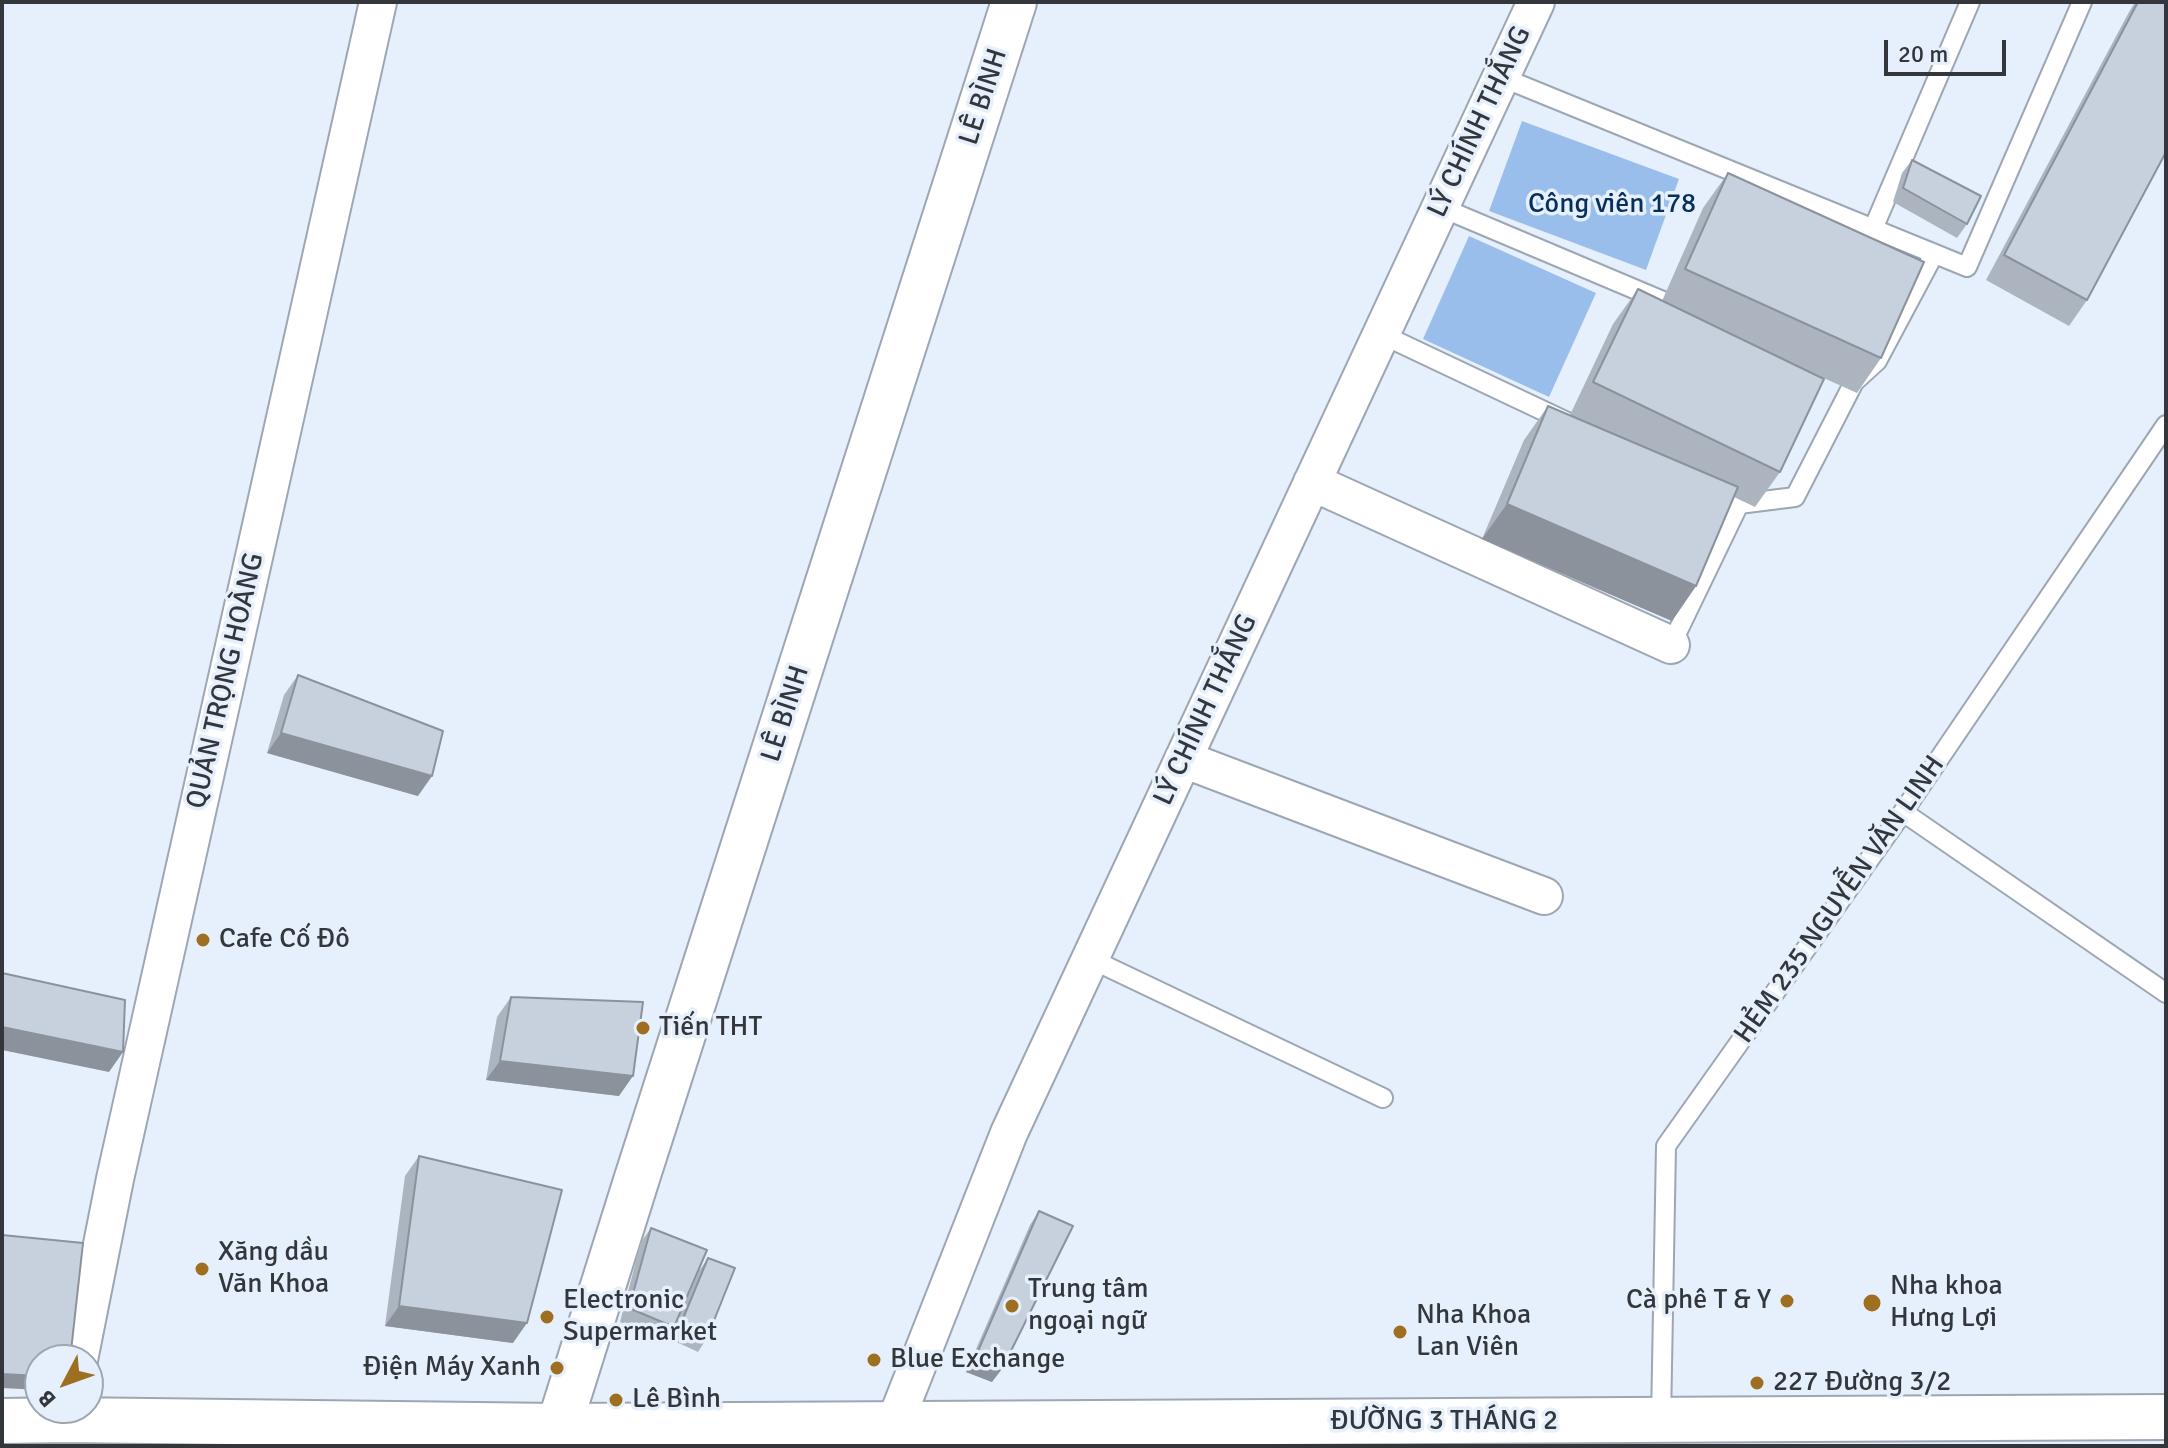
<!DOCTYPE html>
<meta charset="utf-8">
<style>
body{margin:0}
#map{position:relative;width:2168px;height:1448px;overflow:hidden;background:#e6f0fd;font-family:Signika,sans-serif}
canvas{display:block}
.frame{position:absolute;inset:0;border:4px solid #33373c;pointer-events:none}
.north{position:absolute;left:24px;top:1344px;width:80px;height:80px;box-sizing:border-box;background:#e6f0fd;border:2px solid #9ea6b0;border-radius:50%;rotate:229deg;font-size:22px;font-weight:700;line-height:32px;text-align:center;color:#33373c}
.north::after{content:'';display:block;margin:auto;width:28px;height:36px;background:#9e6e21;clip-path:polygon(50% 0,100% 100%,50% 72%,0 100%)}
.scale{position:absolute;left:1884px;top:40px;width:122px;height:36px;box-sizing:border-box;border:4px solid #33373c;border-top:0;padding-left:10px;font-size:24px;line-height:28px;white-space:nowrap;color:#33373c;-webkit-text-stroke:6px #e6f0fd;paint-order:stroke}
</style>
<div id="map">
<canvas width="2168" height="1448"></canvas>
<div class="frame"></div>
<div class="north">B</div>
<div class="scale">20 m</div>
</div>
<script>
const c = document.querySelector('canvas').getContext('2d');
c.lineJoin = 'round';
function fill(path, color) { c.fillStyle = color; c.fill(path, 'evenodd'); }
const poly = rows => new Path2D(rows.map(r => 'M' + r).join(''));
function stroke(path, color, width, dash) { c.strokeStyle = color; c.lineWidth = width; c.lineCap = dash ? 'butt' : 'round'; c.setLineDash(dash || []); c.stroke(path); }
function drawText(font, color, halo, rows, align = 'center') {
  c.font = font + ' Signika,sans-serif'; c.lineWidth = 7; c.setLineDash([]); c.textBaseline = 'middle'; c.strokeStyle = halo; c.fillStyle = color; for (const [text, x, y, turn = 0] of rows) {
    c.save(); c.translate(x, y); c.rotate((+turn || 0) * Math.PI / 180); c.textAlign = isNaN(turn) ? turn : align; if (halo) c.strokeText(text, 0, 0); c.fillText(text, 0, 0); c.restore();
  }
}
const green = poly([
 [1522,121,1679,179,1646,270,1489,211],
 [1469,236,1596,293,1549,397,1423,339]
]);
const service = poly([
 [1501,77,1967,267,2082,2],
 [1440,207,1684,310],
 [1873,229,1970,2],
 [1381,334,1567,422],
 [1671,645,1739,504,1795,497,1854,382,1877,361,1934,254],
 [1903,812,2166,993],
 [1091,959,1383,1098],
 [1661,1421,1666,1146,1903,812,2166,425]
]);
const minor = poly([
 [1312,482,1671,645],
 [1183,759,1544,896],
 [79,1360,115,1179,378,2],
 [894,1425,1009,1133,1536,2]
]);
const tertiary = poly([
 [559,1426,637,1178,1014,2]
]);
const trunk = poly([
 [2,1421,67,1420,559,1426,2166,1417]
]);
const wall = poly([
 [2135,2,2166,2,2087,300,2069,326,1986,280,2129,12],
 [1912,160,1967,224,1957,238,1893,202,1902,173],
 [1728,173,1881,358,1857,393,1786,361,1780,472,1755,507,1734,497,1696,586,1672,621,1482,539,1524,440,1548,406,1570,415,1613,324,1638,289,1662,301,1703,208],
 [298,675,418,796,267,753,284,695],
 [511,997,619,1096,486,1080,497,1017],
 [419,1156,513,1343,385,1326,405,1176],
 [1039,1211,992,1382,966,1372,1030,1225],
 [651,1228,674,1327,664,1341,620,1322,641,1242],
 [708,1258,707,1338,698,1352,670,1339,699,1271]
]);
const shadedWall = poly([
 [1507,504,1696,586,1672,621,1482,539],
 [281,733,432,776,418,796,267,753],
 [2,1027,123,1052,109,1072,2,1050],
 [500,1061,633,1076,619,1096,486,1080],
 [399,1306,527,1323,513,1343,385,1326],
 [975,1358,1002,1369,992,1382,966,1372],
 [2,1374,40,1376,40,1390,2,1388]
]);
const building = poly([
 [2138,2,2166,2,2166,152,2087,300,2004,255,2138,2],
 [1912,160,1981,196,1967,224,1903,188,1912,160],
 [1728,173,1924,262,1881,358,1685,269,1728,173],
 [1638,289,1824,379,1780,472,1593,382,1638,289],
 [1548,406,1738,487,1696,586,1507,504,1548,406],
 [298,675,443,731,432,776,281,733,298,675],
 [2,973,125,1000,123,1052,2,1027,2,973],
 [511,997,643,1002,633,1076,500,1061,511,997],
 [419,1156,562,1190,527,1323,399,1306,419,1156],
 [1039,1211,1073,1226,1002,1369,975,1358,1039,1211],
 [651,1228,707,1250,674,1327,629,1308,651,1228],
 [2,1235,83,1243,70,1360,40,1360,40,1376,2,1374,2,1235],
 [708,1258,735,1268,707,1338,680,1326,708,1258]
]);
const markers = [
 [203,940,8,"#9e6e21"],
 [643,1028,8,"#9e6e21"],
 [202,1269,8,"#9e6e21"],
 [1787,1301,8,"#9e6e21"],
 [1872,1303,10,"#9e6e21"],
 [1012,1306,8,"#9e6e21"],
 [547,1317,8,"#9e6e21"],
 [1400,1332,8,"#9e6e21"],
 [874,1360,8,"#9e6e21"],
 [557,1368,8,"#9e6e21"],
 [1757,1383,8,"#9e6e21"],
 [616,1400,8,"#9e6e21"]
];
const streetNames = [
 ["LÊ BÌNH",984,97,-72],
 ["LÝ CHÍNH THẮNG",1480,122,-65],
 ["QUẢN TRỌNG HOÀNG",226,681,-77],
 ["LÝ CHÍNH THẮNG",1206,710,-65],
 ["LÊ BÌNH",786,714,-72],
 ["HẺM 235 NGUYỄN VĂN LINH",1840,900,-55],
 ["ĐƯỜNG 3 THÁNG 2",1444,1422]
];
const parkNames = [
 ["Công viên 178",1612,205]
];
const poiNames = [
 ["Cafe Cố Đô",219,940],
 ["Tiến THT",659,1028],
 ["Xăng dầu",218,1253],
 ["Văn Khoa",218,1285],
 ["Nha khoa",1890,1287],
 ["Hưng Lợi",1890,1319],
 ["Trung tâm",1028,1290],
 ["ngoại ngữ",1028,1322],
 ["Electronic",563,1301],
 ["Supermarket",563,1333],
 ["Cà phê T & Y",1771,1301,"right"],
 ["Nha Khoa",1416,1316],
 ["Lan Viên",1416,1348],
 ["Blue Exchange",890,1360],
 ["Điện Máy Xanh",541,1368,"right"],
 ["227 Đường 3/2",1773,1383],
 ["Lê Bình",632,1400]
];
fill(green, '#9abeeb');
stroke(service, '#9da6b3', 22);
stroke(minor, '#9da6b3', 40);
stroke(tertiary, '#9da6b3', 48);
stroke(trunk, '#9da6b3', 48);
stroke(service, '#fff', 18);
stroke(minor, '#fff', 36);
stroke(tertiary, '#fff', 44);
stroke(trunk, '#fff', 44);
fill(wall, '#abb4bf');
fill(shadedWall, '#8b929b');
fill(building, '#c7d1de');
stroke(building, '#8b929b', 2);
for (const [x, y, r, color] of markers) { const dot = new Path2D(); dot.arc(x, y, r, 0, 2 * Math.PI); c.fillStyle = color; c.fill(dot); stroke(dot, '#e6f0fd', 3); }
drawText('28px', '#33373c', '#e6f0fd', streetNames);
drawText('28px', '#072f5b', '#e6f0fd', parkNames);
drawText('28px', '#33373c', '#e6f0fd', poiNames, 'left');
</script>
